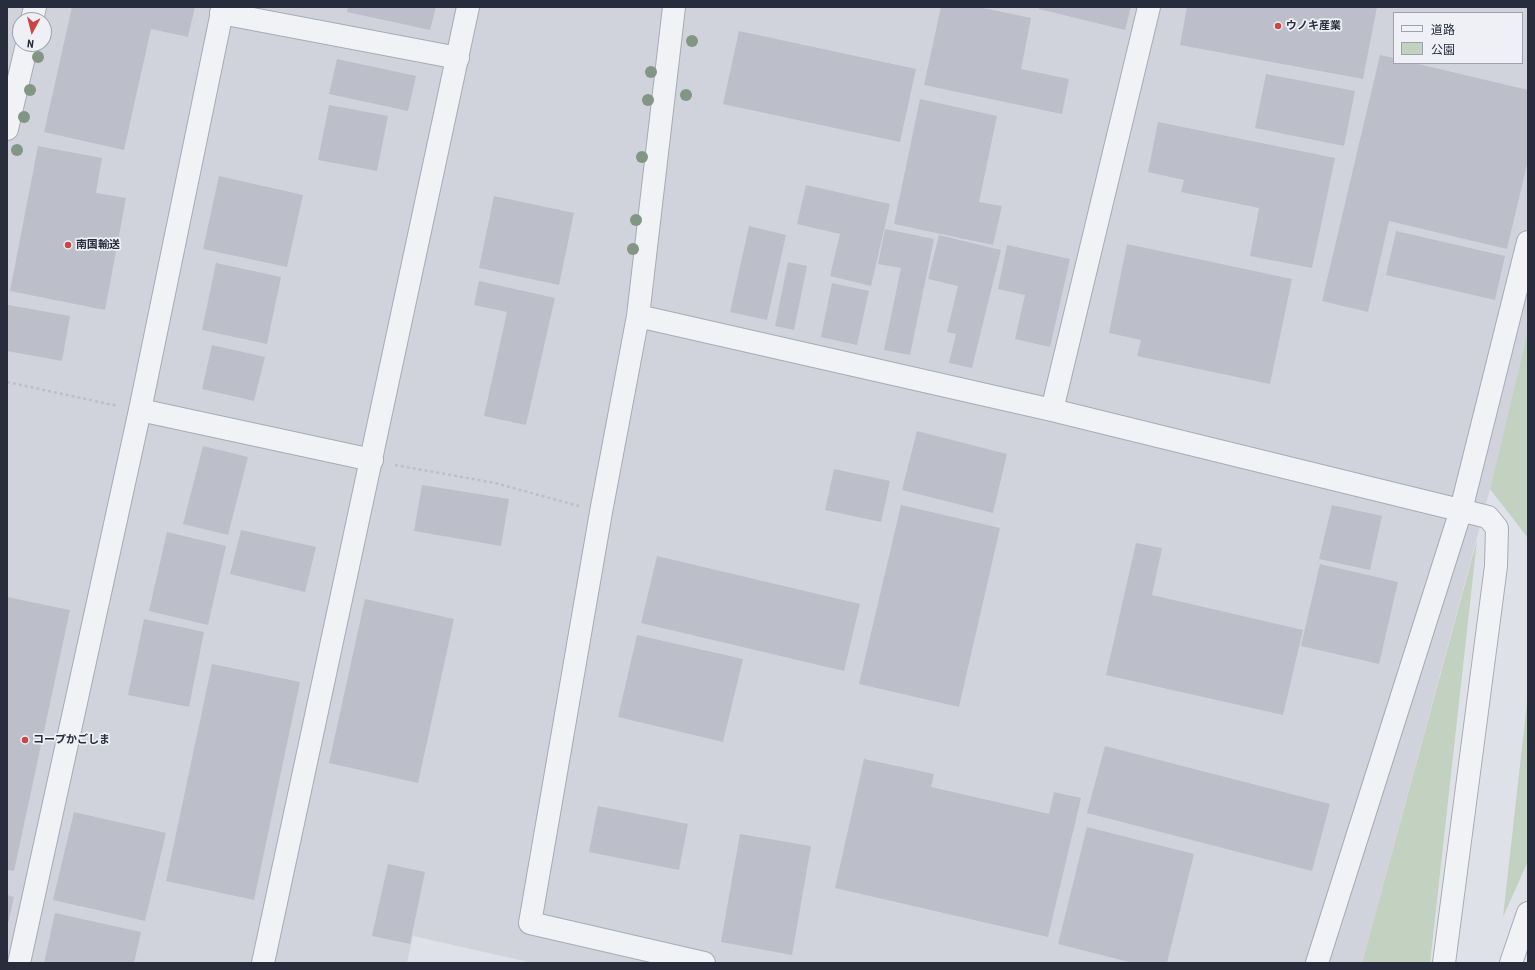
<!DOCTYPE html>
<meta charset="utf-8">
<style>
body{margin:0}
#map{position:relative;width:1535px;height:970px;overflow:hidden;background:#dee1e7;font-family:"Roboto Condensed","Noto Sans JP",sans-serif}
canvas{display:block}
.frame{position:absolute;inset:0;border:8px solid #282d3e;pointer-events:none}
.legend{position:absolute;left:1393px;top:12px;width:130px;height:52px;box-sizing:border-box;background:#eef0f5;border:1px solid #9fa2ac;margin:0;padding:5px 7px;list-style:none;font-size:12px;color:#282d3e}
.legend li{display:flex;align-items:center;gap:8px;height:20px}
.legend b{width:20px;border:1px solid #9fa2ac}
.north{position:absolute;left:12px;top:12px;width:40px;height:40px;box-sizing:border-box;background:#eef0f5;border:1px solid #9fa2ac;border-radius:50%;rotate:187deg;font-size:11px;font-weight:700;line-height:16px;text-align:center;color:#282d3e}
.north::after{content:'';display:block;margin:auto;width:14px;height:18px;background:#cb4547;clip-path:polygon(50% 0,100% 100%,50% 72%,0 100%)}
</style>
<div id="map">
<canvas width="1535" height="970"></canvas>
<div class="frame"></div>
<ul class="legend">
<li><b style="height:5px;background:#f1f2f6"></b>道路</li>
<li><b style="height:11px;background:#c2d1c0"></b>公園</li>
</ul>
<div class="north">N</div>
</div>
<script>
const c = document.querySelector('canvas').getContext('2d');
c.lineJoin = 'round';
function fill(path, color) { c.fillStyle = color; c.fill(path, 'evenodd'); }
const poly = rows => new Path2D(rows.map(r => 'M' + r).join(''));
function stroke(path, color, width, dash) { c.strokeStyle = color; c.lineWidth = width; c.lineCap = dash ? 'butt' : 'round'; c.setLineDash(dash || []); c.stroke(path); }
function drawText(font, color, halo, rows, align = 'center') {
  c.font = font + ' "Roboto Condensed","Noto Sans JP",sans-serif'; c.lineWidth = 3.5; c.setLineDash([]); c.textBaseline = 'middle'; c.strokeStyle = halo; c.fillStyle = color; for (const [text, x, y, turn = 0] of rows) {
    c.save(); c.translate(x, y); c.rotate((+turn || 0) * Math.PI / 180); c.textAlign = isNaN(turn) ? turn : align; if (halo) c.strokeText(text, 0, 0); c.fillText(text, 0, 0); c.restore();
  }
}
const built = poly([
 [7,7,1528,7,1528,330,1490,489,1362,963,533,963,413,936,407,963,7,963],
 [1394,13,1522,13,1522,63,1394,63],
 [20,20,44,20,44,44,20,44]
]);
const green = poly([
 [1528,330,1528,538,1490,489],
 [1477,540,1430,963,1362,963],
 [1528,694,1528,861,1503,917]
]);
const building = poly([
 [72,7,195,7,188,37,151,29,124,150,44,132],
 [348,7,436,7,430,30,347,12],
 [941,7,978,7,1031,18,1021,69,1069,79,1062,114,924,85],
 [1039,7,1131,7,1125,30,1039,9],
 [1187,7,1377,7,1363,79,1180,45],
 [739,31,916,69,900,142,723,104],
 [1380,55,1394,58,1394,63,1414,63,1528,90,1528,160,1507,249,1389,221,1368,312,1322,301],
 [337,59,416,76,408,111,329,94],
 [1266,74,1355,91,1344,146,1255,128],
 [920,99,997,116,979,202,1002,206,993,245,894,224],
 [329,105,388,116,377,171,318,160],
 [1158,122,1335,158,1312,268,1250,256,1259,208,1181,192,1184,180,1148,172],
 [38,146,102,158,96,193,126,198,105,310,10,291],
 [219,176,303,195,287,267,203,249],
 [806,185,890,204,871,286,830,276,840,234,797,224],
 [494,196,574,213,559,285,479,268],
 [749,226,786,235,767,320,730,312],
 [885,229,934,239,910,355,884,350,901,268,878,264],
 [1396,231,1505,256,1495,300,1386,275],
 [939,235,1001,250,972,368,949,363,956,334,947,332,958,286,928,279],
 [1127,244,1292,279,1270,384,1137,356,1141,340,1109,333],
 [1007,245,1070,259,1050,347,1015,339,1025,295,998,289],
 [788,262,807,266,794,330,775,326],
 [216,263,281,277,267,344,202,330],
 [479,281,555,298,526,425,484,416,507,312,474,305],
 [832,283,869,291,857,345,821,337],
 [8,305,70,316,62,361,7,351,7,313],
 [212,345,265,357,254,401,202,389],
 [917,431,1007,454,993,513,902,490],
 [203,446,248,457,228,535,183,524],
 [834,469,890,481,881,522,825,510],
 [422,485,509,499,501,546,414,531],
 [901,505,1000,528,959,707,859,684],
 [1332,505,1382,516,1370,570,1319,559],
 [241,530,316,547,305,592,230,574],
 [167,532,226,546,208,625,149,611],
 [1136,543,1162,548,1152,595,1303,630,1283,715,1106,675],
 [657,556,860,604,844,671,641,623],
 [1320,564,1398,582,1379,664,1301,646],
 [7,597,70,610,14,871,7,870],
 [365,599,454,619,418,783,329,763],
 [144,619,204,632,189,707,128,695],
 [637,635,743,659,723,742,618,717],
 [212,664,300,682,254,900,166,881],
 [1105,746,1330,804,1312,871,1087,813],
 [864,759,934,774,931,787,1049,814,1054,792,1081,798,1048,937,835,888],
 [598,806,688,824,679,870,589,852],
 [74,812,166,833,145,921,53,900],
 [1087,827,1194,854,1167,963,1133,963,1058,944],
 [740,834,811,846,792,955,721,942],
 [388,864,425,872,410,944,372,936],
 [7,895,14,897,8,924,7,924],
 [55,913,141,932,134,963,44,963]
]);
const path = poly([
 [7,382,118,406],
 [395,465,495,483,579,506]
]);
const minor = poly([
 [674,7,638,316,601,512,530,923,704,963],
 [221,13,458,58],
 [32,20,35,7],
 [7,129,27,44],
 [638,316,1052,410,1488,517,1497,528,1496,566,1444,963],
 [140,410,372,460],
 [1052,410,1149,7],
 [19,963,140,410,223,7],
 [263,963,468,7],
 [1317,963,1461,510,1528,242],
 [1511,963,1528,913]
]);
const trees = [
 [692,41],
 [38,57],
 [651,72],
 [30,90],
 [686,95],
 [648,100],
 [24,117],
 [17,150],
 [642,157],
 [636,220],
 [633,249]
];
const markers = [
 [1278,26,4,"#cb4547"],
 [68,245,4,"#cb4547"],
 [25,740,4,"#cb4547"]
];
const poiNames = [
 ["ウノキ産業",1286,26],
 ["南国輸送",76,245],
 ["コープかごしま",33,740]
];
fill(built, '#d0d3dc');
fill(green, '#c2d1c0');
fill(building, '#bcbfca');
stroke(minor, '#a7abb4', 24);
stroke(path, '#bdbfc6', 2.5, [3, 3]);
stroke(minor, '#f1f2f6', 22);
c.fillStyle = '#829685';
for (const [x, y] of trees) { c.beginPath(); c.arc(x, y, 6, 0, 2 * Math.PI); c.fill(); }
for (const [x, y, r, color] of markers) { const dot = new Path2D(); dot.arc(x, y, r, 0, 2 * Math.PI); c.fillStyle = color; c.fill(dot); stroke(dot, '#eef0f5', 1.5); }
drawText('bold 11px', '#282d3e', '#eef0f5', poiNames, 'left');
</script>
